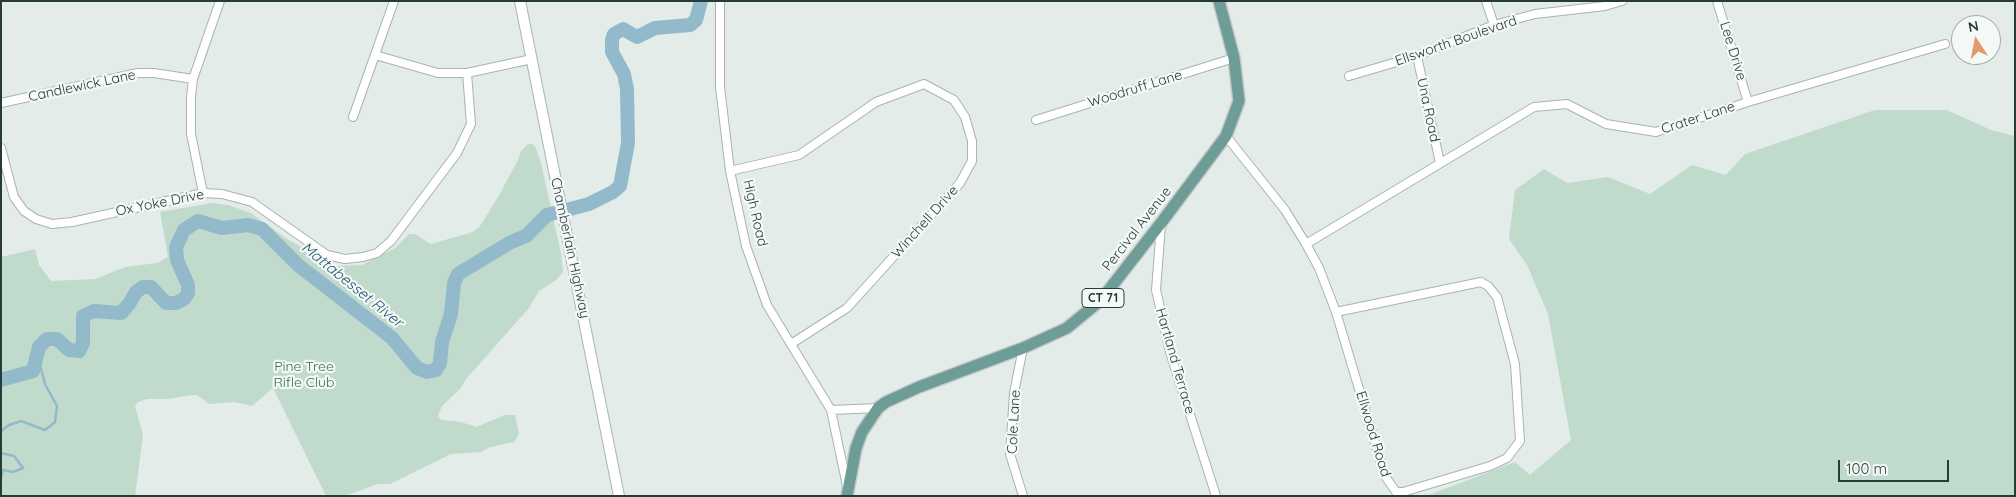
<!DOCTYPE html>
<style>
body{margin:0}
#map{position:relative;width:2016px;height:497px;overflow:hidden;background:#e4ecea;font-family:Quicksand,sans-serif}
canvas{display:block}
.frame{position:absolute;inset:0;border:2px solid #263c39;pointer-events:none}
.north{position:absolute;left:1951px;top:15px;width:50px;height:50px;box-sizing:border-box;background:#f4f9f7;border:1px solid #a2adab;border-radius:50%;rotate:349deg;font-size:14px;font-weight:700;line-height:20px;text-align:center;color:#263c39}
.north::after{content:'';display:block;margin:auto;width:18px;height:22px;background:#e29b6c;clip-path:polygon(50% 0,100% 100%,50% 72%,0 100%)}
.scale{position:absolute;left:1838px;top:460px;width:111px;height:22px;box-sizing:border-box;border:2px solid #263c39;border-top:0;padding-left:6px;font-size:15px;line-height:18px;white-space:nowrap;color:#263c39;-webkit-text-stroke:4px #f4f9f7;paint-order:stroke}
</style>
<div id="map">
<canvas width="2016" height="497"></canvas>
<div class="frame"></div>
<div class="north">N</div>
<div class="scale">100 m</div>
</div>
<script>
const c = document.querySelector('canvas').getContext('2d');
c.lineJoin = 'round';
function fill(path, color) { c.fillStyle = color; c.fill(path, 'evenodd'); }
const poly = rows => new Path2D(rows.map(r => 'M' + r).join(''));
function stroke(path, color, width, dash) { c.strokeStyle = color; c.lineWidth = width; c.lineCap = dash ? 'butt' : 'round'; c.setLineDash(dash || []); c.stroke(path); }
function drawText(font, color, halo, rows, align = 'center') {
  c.font = font + ' Quicksand,sans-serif'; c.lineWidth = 4.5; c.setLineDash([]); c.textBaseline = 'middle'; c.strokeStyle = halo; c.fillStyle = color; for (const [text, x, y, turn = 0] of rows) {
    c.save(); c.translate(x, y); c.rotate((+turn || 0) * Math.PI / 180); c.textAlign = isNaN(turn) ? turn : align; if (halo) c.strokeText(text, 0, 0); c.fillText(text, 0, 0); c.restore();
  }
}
const green = poly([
 [1875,110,1947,110,1991,130,2015,136,2015,496,1426,496,1515,462,1530,475,1571,440,1548,314,1527,265,1509,239,1515,190,1544,169,1567,183,1608,177,1650,194,1692,165,1726,175,1745,154],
 [528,144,533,144,536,148,541,163,561,253,563,272,556,280,539,291,529,308,466,379,461,388,442,406,438,416,441,420,461,422,476,427,505,415,515,415,519,434,514,442,490,447,481,452,451,454,390,484,378,484,344,496,326,496,273,388,252,406,234,402,209,404,197,395,192,395,168,399,147,399,138,402,135,406,143,435,135,496,1,496,1,257,35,249,39,265,51,281,95,279,125,267,157,263,168,257,160,212,212,203,228,205,251,213,287,239,335,266,362,265,395,248,409,234,415,234,431,244,473,232,480,226,498,197,518,160,521,151]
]);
const stream = poly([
 [1,431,9,425,21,421,45,430,55,422,57,406,45,384,37,353],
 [1,453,14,456,23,468,13,472,3,470,1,478]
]);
const river = poly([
 [1,380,33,371,39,347,47,339,57,339,69,350,79,351,83,343,83,316,94,311,121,313,129,304,136,292,143,287,151,287,166,303,176,303,184,299,188,293,188,285,177,260,176,247,184,230,198,221,222,228,248,225,262,229,298,265,392,338,417,368,427,372,436,370,440,363,442,342,451,314,454,283,458,274,511,242,526,236,547,215,589,204,613,192,620,186,628,143,627,89,624,74,612,52,612,40,614,34,623,29,637,37,655,28,690,25,696,20,701,1]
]);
const street = poly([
 [720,1,720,87,730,171,746,246,767,305,831,410,847,486],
 [1486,1,1494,25],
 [1717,1,1748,102],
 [375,55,438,73,467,73,532,59],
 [1417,56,1440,163],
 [1349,76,1417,56,1494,25,1535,14,1605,6,1622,1],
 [1,103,138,73,154,73,193,79],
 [353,117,394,1],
 [1036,120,1234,58],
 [1226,136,1285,210,1306,244,1319,268,1336,312],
 [1,148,14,197,24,211,36,219,52,224,72,222,203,193,222,194,252,202,327,255,345,259,363,257,377,253,391,241,457,153,471,124,467,73],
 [730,171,799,155,876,102,924,84,954,100,965,117,972,141,972,161,960,183,847,308,791,344],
 [203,193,191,134,191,97,193,79,220,1],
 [1161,225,1156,290,1170,352,1216,496],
 [1306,244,1534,107,1567,104,1606,124,1656,132,1748,102,1945,44],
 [1481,282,1488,286,1497,297,1515,364,1520,441,1507,458,1490,466,1403,492,1396,492,1385,476,1336,312,1481,282],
 [831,410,878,408],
 [1023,496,1010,454,1014,393,1023,348]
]);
const secondary = poly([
 [520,1,619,496]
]);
const primary = poly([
 [847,496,856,448,862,432,878,408,886,402,919,387,1023,348,1067,328,1101,300,1161,223,1226,136,1239,101,1234,58,1219,1]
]);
const shields = [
 [1103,298,42]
];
const shieldNames = [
 ["CT 71",1103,298]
];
const streetNames = [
 ["Ellsworth Boulevard",1456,41,-19],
 ["Lee Drive",1733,51,73],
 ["Candlewick Lane",82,86,-12],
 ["Woodruff Lane",1135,89,-17],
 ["Una Road",1428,110,78],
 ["Crater Lane",1698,118,-18],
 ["Ox Yoke Drive",160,203,-11],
 ["High Road",755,213,77],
 ["Winchell Drive",925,222,-48],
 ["Percival Avenue",1137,229,-52],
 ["Chamberlain Highway",570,248,78],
 ["Hartland Terrace",1175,361,74],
 ["Cole Lane",1014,422,-87],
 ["Ellwood Road",1373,434,73]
];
const parkNames = [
 ["Pine Tree",304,367],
 ["Rifle Club",304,383]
];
const waterNames = [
 ["Mattabesset River",352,285,39]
];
fill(green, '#c0dacb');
stroke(stream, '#93baca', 2.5);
stroke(river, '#93baca', 14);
stroke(street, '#a7b4b1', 10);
stroke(secondary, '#a4b6b3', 12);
stroke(primary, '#c2c8c8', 14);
stroke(street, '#fff', 8);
stroke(secondary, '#fff', 10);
stroke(primary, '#6e9c97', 11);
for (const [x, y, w] of shields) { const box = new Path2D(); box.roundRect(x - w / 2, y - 9.5, w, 19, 4); c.fillStyle = '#f4f9f7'; c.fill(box); stroke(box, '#263c39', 1); }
drawText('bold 12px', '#263c39', null, shieldNames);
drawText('14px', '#263c39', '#f4f9f7', streetNames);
drawText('14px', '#346e53', '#f4f9f7', parkNames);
drawText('italic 15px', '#265971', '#f4f9f7', waterNames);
</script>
